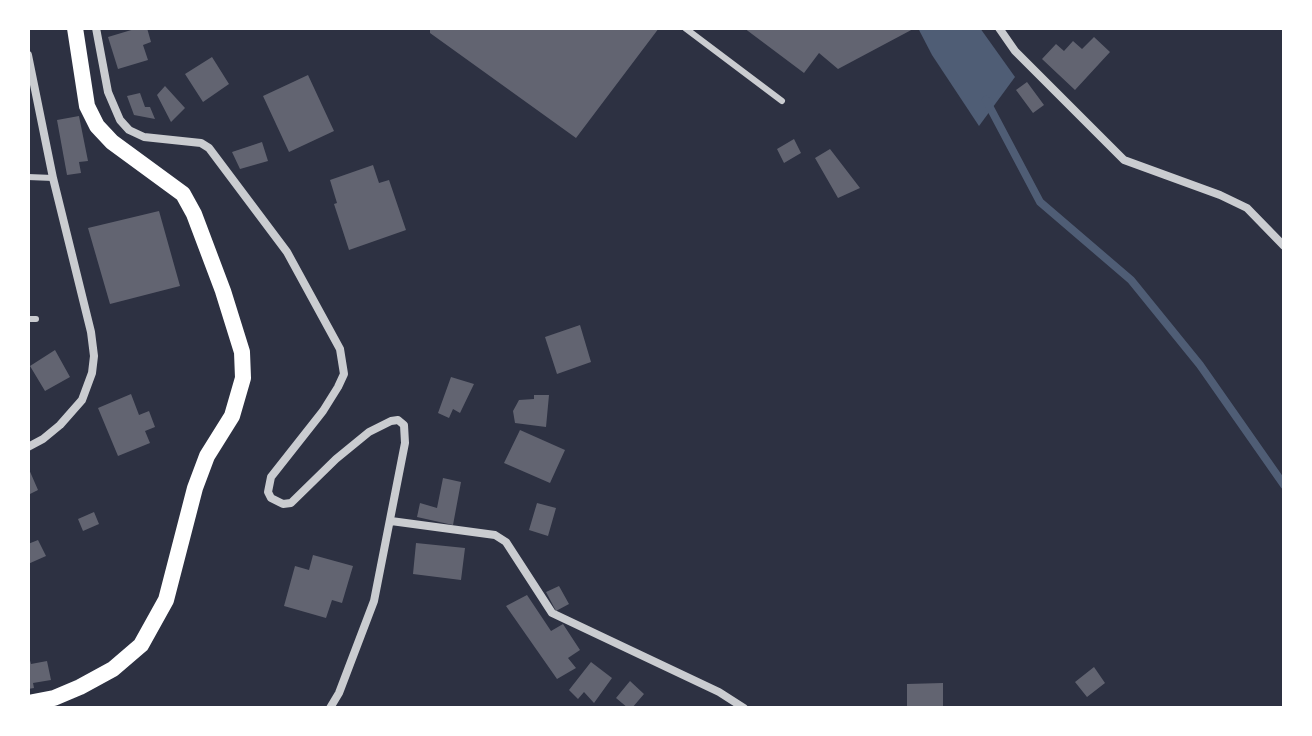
<!DOCTYPE html>
<style>
body{margin:0}
#map{position:relative;width:1312px;height:736px;overflow:hidden;background:#2d3142;font-family:Cabin,sans-serif}
canvas{display:block}
.frame{position:absolute;inset:0;border:30px solid #fff;pointer-events:none}
</style>
<div id="map">
<canvas width="1312" height="736"></canvas>
<div class="frame"></div>
</div>
<script>
const c = document.querySelector('canvas').getContext('2d');
c.lineJoin = 'round';
function fill(path, color) { c.fillStyle = color; c.fill(path, 'evenodd'); }
const poly = rows => new Path2D(rows.map(r => 'M' + r).join(''));
function stroke(path, color, width, dash) { c.strokeStyle = color; c.lineWidth = width; c.lineCap = dash ? 'butt' : 'round'; c.setLineDash(dash || []); c.stroke(path); }
const water = poly([
 [918,28,980,28,1015,77,979,126,932,55]
]);
const stream = poly([
 [986,100,1040,202,1131,280,1200,365,1284,485]
]);
const building = poly([
 [138,28,147,28,151,42,143,45,148,60,118,69,108,37],
 [430,28,659,28,576,138,430,33],
 [744,28,915,28,838,69,819,53,804,73],
 [1094,37,1110,52,1075,90,1042,59,1056,44,1064,51,1073,41,1082,49],
 [212,57,229,84,203,102,185,74],
 [308,75,334,131,289,152,263,96],
 [1027,82,1044,105,1033,113,1016,90],
 [165,86,185,108,171,122,157,95],
 [140,93,145,107,150,107,155,119,134,115,127,96],
 [79,116,88,161,79,162,81,173,67,175,57,120],
 [794,139,801,153,784,163,777,149],
 [262,142,268,161,240,169,232,152],
 [830,149,860,188,838,198,815,158],
 [373,165,379,183,389,180,406,230,349,250,334,204,337,203,330,180],
 [159,211,180,286,110,304,88,228],
 [580,325,591,362,557,374,545,337],
 [55,350,70,377,45,391,30,366],
 [451,377,474,384,460,413,453,409,449,418,438,413],
 [131,394,139,415,149,411,155,427,145,431,150,443,118,456,98,408],
 [534,395,549,395,546,427,515,423,513,411,519,400,534,399],
 [520,430,565,450,550,483,504,463],
 [28,467,38,490,28,495],
 [443,478,461,482,453,525,417,517,420,503,437,508],
 [537,503,556,508,548,536,529,530],
 [94,512,99,524,83,531,78,519],
 [38,540,46,556,28,564,28,544],
 [416,543,465,548,461,580,413,574],
 [313,555,353,566,342,603,332,600,326,618,284,606,295,566,309,570],
 [559,586,569,604,556,611,546,592],
 [527,595,551,631,563,624,580,650,568,658,576,668,557,679,506,606],
 [28,653,31,664,47,661,51,680,33,683,34,688,28,689],
 [591,662,612,678,594,703,584,692,578,699,569,690],
 [1094,667,1105,683,1087,697,1075,682],
 [630,681,644,694,632,708,628,708,616,698],
 [943,683,943,708,907,708,907,684]
]);
const service = poly([
 [685,28,782,101],
 [28,177,53,178],
 [28,319,36,319]
]);
const minor = poly([
 [96,28,108,92,120,120,129,130,144,137,201,143,209,148,287,252,340,349,344,374,338,387,323,411,271,477,268,492,271,498,283,504,291,503,336,459,369,432,391,421,398,420,404,425,405,443,374,601,339,693,330,708],
 [999,28,1015,51,1124,160,1220,195,1247,208,1284,246],
 [28,55,53,178,91,332,94,356,92,373,82,400,60,425,43,439,28,447],
 [391,521,495,535,506,542,552,613,719,692,744,708]
]);
const secondary = poly([
 [28,703,54,698,80,687,113,669,141,645,166,600,195,488,207,456,232,416,243,378,242,352,223,291,194,214,183,194,112,142,97,126,87,106,75,28]
]);
fill(water, '#4f5d75');
stroke(stream, '#4f5d75', 8);
fill(building, '#626471');
stroke(service, '#caccd0', 6);
stroke(minor, '#caccd0', 8);
stroke(secondary, '#fff', 16);
</script>
